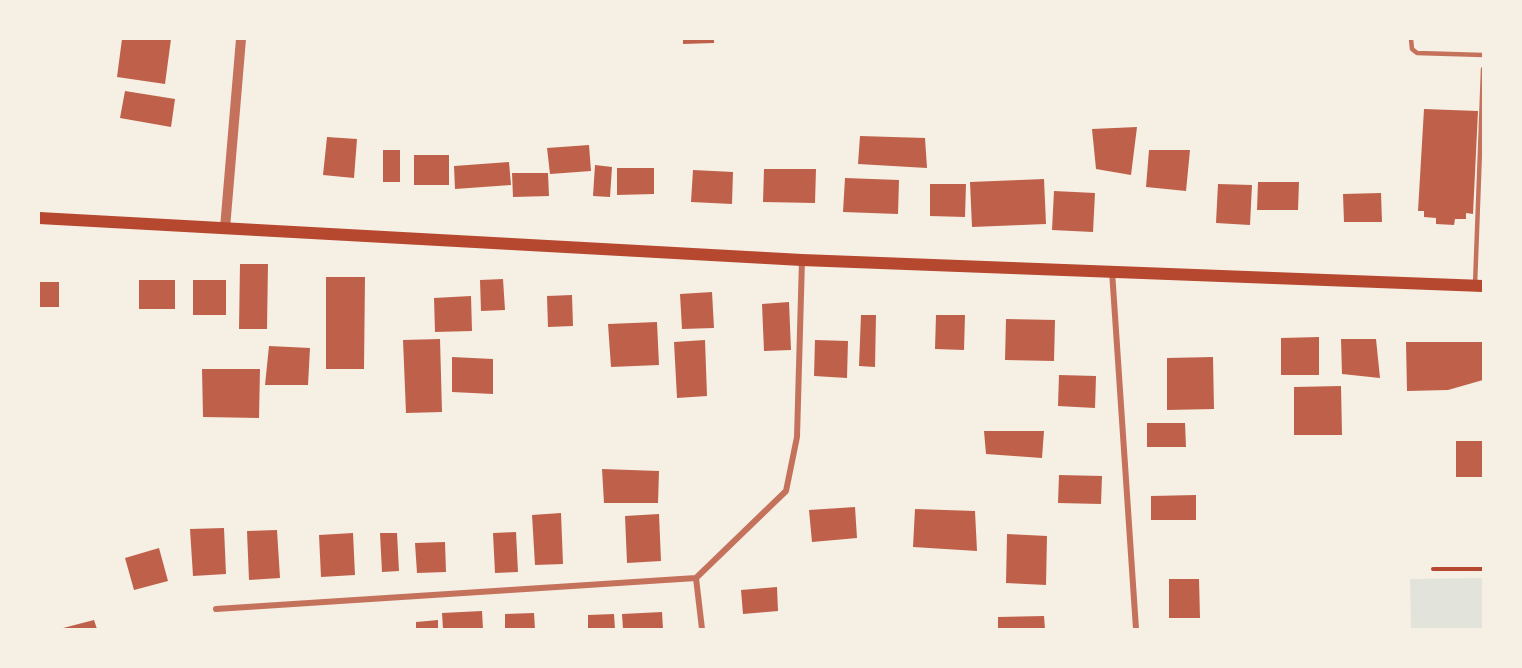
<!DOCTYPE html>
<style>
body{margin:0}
#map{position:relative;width:1522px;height:668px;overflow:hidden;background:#f6efe4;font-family:"Open Sans",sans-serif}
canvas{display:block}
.frame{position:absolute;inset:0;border:40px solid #f6efe4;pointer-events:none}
</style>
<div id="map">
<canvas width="1522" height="668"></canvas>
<div class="frame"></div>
</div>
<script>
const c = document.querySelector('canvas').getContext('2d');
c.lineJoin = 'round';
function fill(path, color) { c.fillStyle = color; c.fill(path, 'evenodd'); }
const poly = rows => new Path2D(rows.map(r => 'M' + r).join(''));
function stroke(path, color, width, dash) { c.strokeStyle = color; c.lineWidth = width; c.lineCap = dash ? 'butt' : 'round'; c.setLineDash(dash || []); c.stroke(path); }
const green = poly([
 [1483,578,1483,629,1411,629,1410,579]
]);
const building = poly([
 [122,39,171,39,165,84,117,77],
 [683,39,714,39,714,43,683,44],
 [125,91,175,99,171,127,120,118],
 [1424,109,1478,111,1473,214,1466,213,1466,219,1455,219,1454,225,1436,224,1436,218,1424,217,1424,211,1418,211],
 [1137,127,1131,175,1096,169,1092,129],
 [860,136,925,138,927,168,858,164],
 [327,137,357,139,354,178,323,175],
 [589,145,591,171,550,174,547,148],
 [383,150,400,150,400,182,383,182],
 [1149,150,1190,150,1186,191,1146,187],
 [414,155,449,155,449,185,414,185],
 [509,162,511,185,455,189,454,166],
 [595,165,612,167,610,197,593,196],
 [617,168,654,168,654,194,617,195],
 [764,169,816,169,815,203,763,202],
 [693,170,733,172,732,204,691,202],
 [512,173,548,173,549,196,513,197],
 [845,178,899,180,898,214,843,212],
 [1044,179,1046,224,972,227,970,182],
 [1258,182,1299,182,1298,210,1257,210],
 [930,184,966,184,965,217,930,216],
 [1218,184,1252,185,1250,225,1216,223],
 [1054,191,1095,193,1093,232,1052,230],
 [1381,193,1382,222,1344,222,1343,194],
 [240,264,268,264,267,329,239,329],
 [326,277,365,277,364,369,326,369],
 [503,279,505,310,481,311,480,280],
 [139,280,175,280,175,309,139,309],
 [193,280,226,280,226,315,193,315],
 [39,282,59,282,59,307,39,307],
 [712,292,714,328,682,329,680,294],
 [572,295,573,326,548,327,547,296],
 [471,296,472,331,435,332,434,298],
 [789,302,791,350,764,351,762,304],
 [861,315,876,315,875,367,859,366],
 [936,315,965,315,964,350,935,349],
 [1006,319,1055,320,1054,361,1005,360],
 [657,322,659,365,611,367,608,324],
 [1319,337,1319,375,1281,375,1281,338],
 [440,339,442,412,406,413,403,340],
 [1341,339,1376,339,1380,378,1342,374],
 [705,340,707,396,677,398,674,342],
 [815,340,848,341,847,378,814,376],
 [1406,342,1483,342,1483,380,1448,390,1407,391],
 [269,346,310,348,308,385,265,385],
 [452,357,493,359,493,394,452,392],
 [1213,357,1214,409,1167,410,1167,358],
 [202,369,260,369,259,418,203,417],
 [1059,375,1096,376,1095,408,1058,406],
 [1341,386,1342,435,1294,435,1294,387],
 [1147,423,1185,423,1186,447,1147,447],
 [984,431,1044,431,1042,458,986,454],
 [1456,441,1483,441,1483,477,1456,477],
 [602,469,659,471,658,503,604,503],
 [1059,475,1102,476,1101,504,1058,503],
 [1196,495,1196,520,1151,520,1151,496],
 [855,507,857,538,812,542,809,510],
 [915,509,975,511,977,551,913,547],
 [561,513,563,564,535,565,532,515],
 [659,514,661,561,627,563,625,516],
 [224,528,226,574,193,576,190,529],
 [277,530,280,578,249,580,247,531],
 [516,532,518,572,495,573,493,533],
 [353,533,355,575,321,577,319,535],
 [380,533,397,533,399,571,382,572],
 [1007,534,1047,536,1046,585,1006,583],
 [445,542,446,572,417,573,415,543],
 [159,548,168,581,134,590,125,558],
 [1169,579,1199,579,1200,618,1169,618],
 [777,587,778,611,743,614,741,590],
 [482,611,483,629,443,629,442,613],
 [662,612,663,629,623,629,622,614],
 [534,613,535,629,505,629,505,614],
 [614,614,615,629,588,629,588,615],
 [1044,616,1045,629,998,629,998,617],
 [94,620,97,629,63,629,63,628],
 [438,620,438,629,416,629,416,622]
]);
const path = poly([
 [1433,569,1483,569]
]);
const service = poly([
 [1411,39,1412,49,1417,53,1483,55],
 [1475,285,1483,69]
]);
const minor = poly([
 [1112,271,1136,629],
 [696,578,786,491,797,437,802,260],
 [216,609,696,578,702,629]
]);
const tertiary = poly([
 [225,228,241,39]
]);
const secondary = poly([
 [39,218,802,260,1483,286]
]);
fill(green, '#e2e4dc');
fill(building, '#bf614a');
stroke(path, '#b5482f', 4);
stroke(service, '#c5725c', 4.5);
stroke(minor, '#c5725c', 6);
stroke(tertiary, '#c5725c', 10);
stroke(secondary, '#b5482f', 12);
</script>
